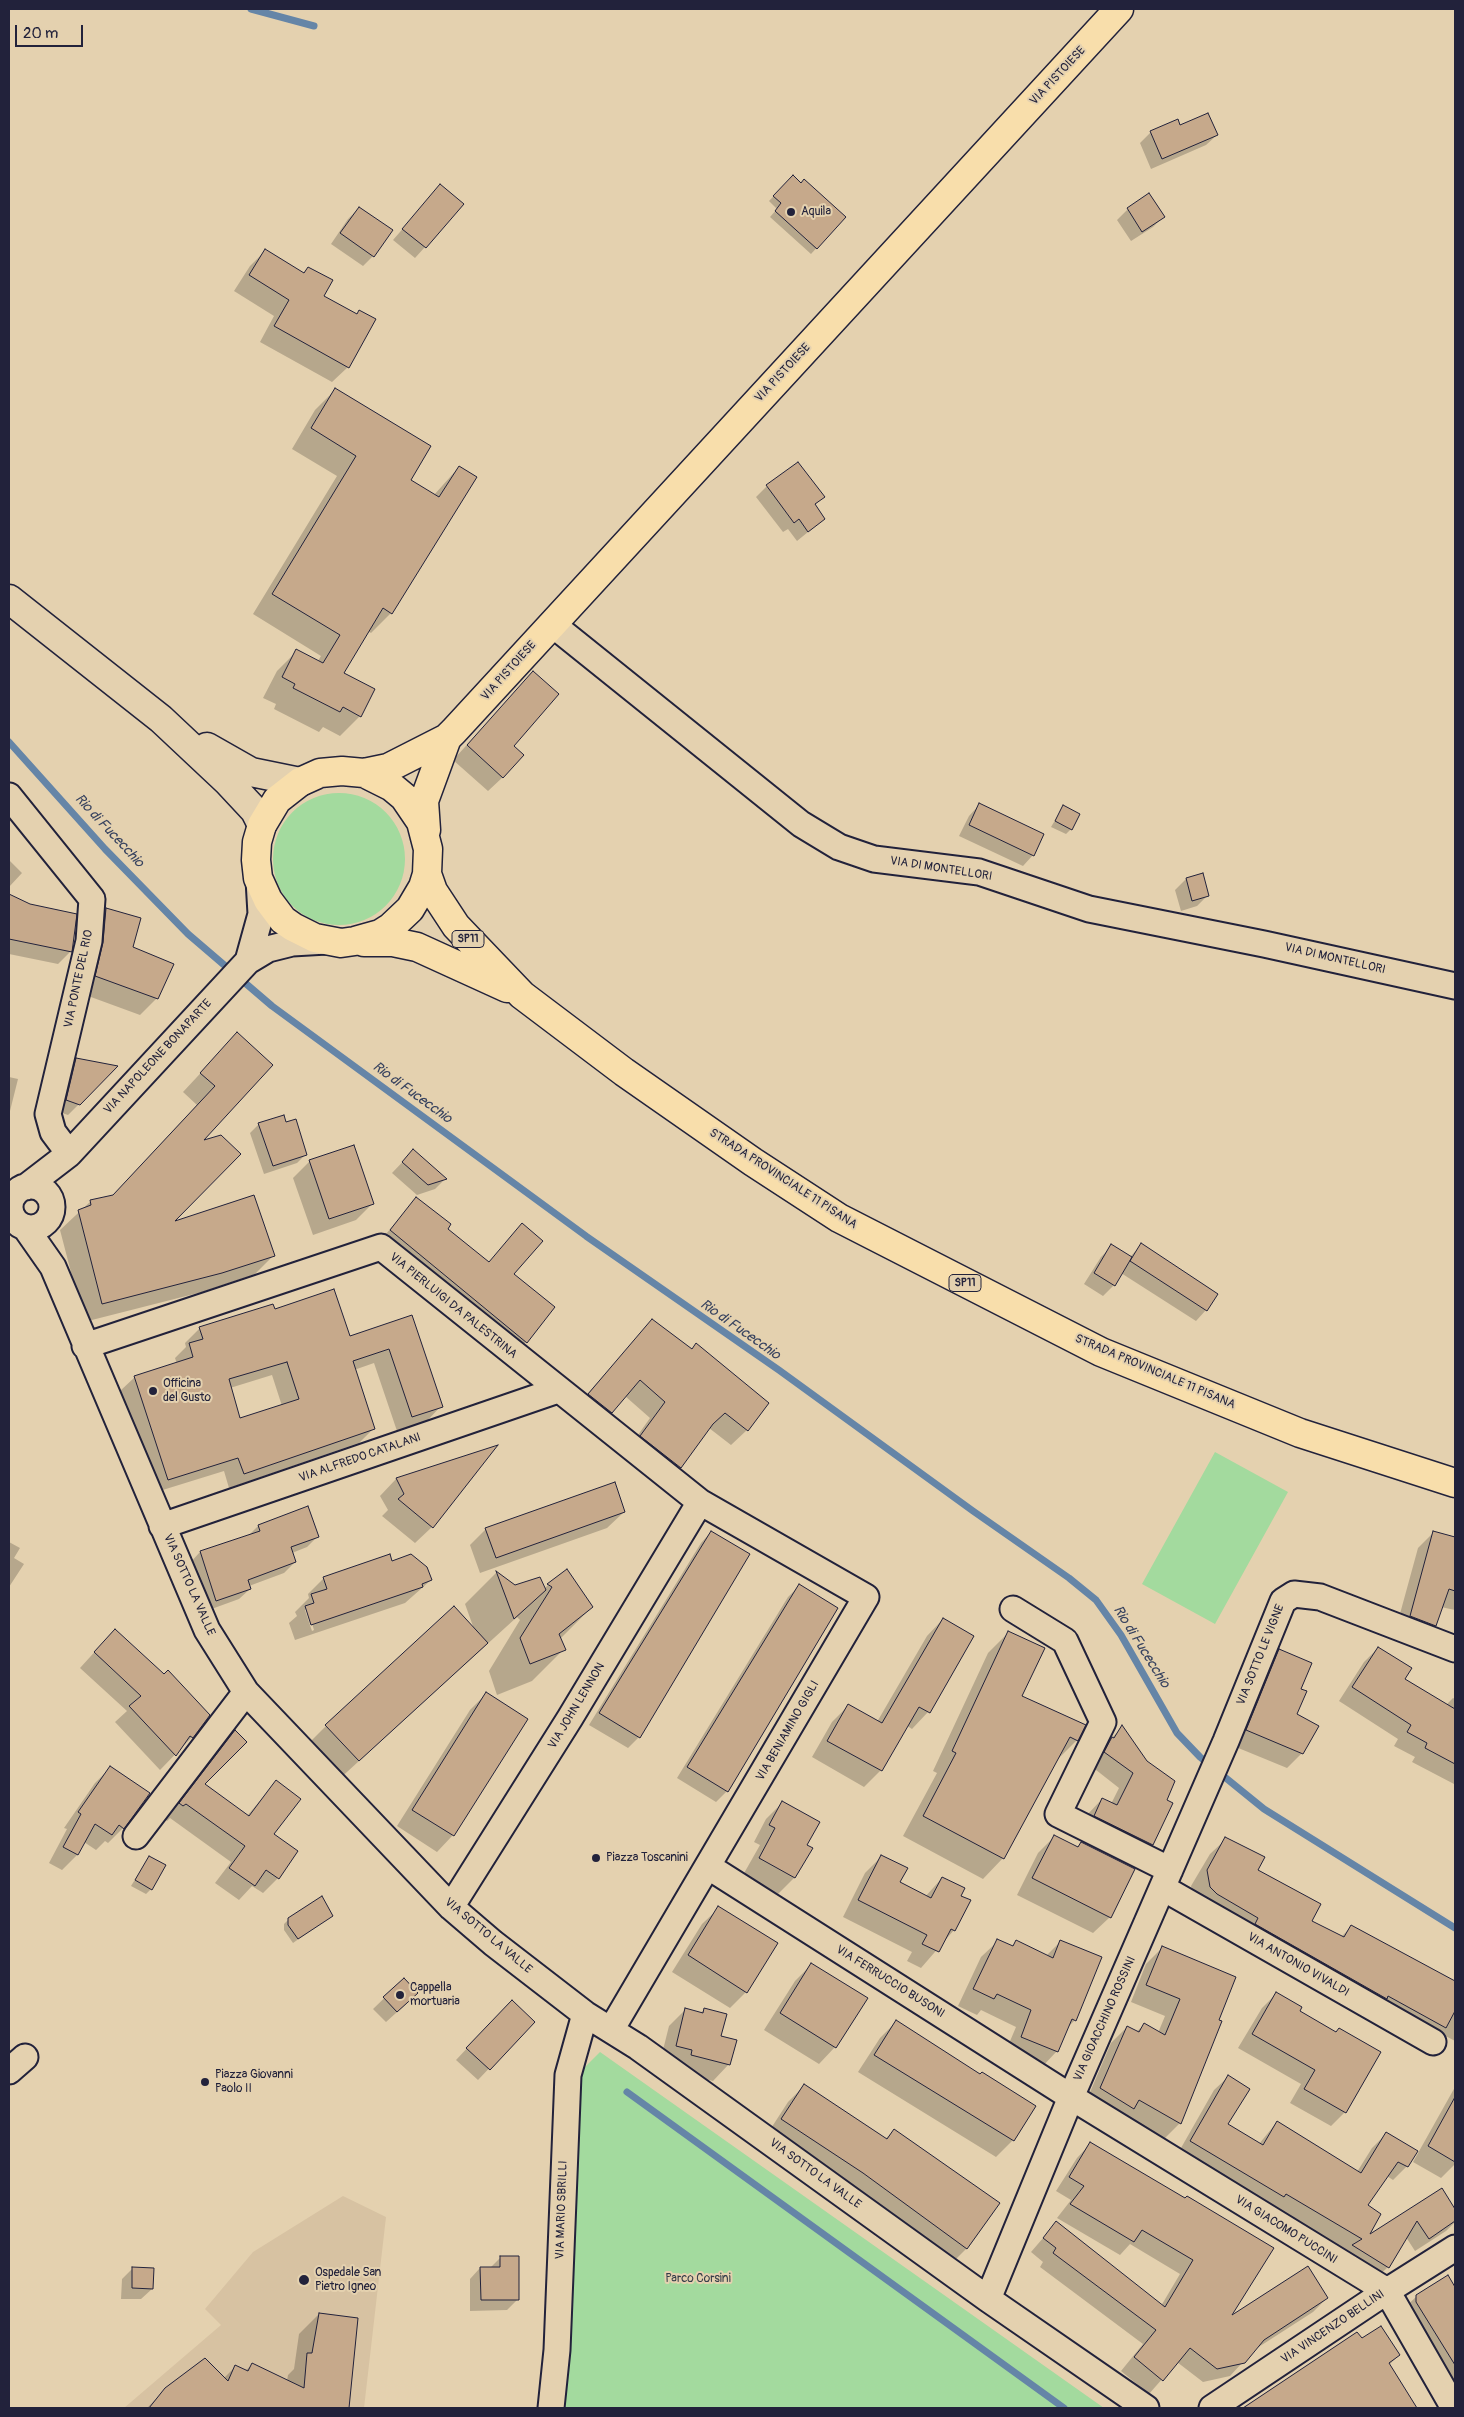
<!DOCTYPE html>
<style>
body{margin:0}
#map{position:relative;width:1464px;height:2417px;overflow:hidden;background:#e4d1af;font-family:Pangolin,sans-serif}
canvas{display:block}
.frame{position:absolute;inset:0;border:10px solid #22223b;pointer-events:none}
.scale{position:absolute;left:15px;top:25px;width:68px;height:22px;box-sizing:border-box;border:2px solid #22223b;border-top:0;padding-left:6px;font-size:15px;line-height:18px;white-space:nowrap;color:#22223b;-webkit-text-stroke:4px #e4d1af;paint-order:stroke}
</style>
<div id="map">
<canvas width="1464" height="2417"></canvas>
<div class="frame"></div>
<div class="scale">20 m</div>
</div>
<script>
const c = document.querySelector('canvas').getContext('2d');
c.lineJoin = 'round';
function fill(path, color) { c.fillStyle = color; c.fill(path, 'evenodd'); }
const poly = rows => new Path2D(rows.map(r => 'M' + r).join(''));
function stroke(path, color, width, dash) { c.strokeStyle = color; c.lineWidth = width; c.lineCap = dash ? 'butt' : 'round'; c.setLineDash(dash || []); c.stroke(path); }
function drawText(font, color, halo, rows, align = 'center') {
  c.font = font + ' Pangolin,sans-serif'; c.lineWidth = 4; c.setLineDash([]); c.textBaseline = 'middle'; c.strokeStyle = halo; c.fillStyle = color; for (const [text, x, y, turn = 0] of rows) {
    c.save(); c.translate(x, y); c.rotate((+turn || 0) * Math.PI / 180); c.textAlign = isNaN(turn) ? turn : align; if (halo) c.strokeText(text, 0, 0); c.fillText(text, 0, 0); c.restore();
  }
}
const built = poly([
 [343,2196,386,2217,364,2408,124,2408,221,2325,205,2309,253,2252]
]);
const green = poly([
 '273 859a66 66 0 1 1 132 0a66 66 0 1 1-132 0Z',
 [1215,1452,1288,1492,1215,1624,1142,1584],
 [600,2052,1104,2408,564,2408,577,2075]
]);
const shadow = poly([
 [1179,127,1217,135,1206,145,1151,169,1140,143,1151,132],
 [793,176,844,218,811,254,770,217,777,209,769,201],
 [440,186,425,247,415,258,393,240],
 [359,208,373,256,363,266,331,244,348,219],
 [1128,209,1163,217,1153,227,1131,241,1117,220],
 [265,251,302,274,308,268,322,296,348,367,332,382,260,342,274,316,234,291,250,266],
 [335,390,409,480,434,495,459,467,391,613,371,633,368,631,342,674,360,716,340,736,323,727,319,732,274,709,276,704,263,698,277,671,297,651,318,661,321,656,253,614,337,476,292,449,315,410],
 [767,486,823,497,814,506,824,519,797,541,788,529,783,532,756,497],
 [533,673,503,777,488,791,453,760],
 [979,805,1033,855,1023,866,959,836,969,816],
 [1063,807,1071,829,1066,834,1051,827],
 [9,860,22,873,9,887],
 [1202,875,1208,895,1197,906,1181,911,1175,890,1186,879],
 [9,896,30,905,75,914,70,952,58,964,9,954],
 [106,909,132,948,157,998,140,1015,80,993,90,926],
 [237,1034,171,1224,273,1256,255,1274,202,1292,84,1322,60,1230,91,1201,112,1196,197,1105,183,1092],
 [76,1060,79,1104,68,1115,56,1111,66,1070],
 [9,1077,18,1079,9,1115],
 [259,1124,285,1124,306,1154,297,1163,264,1174,250,1133],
 [413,1151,445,1179,435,1189,417,1195,392,1173],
 [310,1161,372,1204,356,1220,313,1235,293,1178],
 [416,1199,446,1229,488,1263,512,1274,526,1342,515,1352,380,1241],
 [1141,1245,1206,1310,1196,1321,1121,1273,1114,1285,1103,1296,1084,1284,1101,1257,1112,1246,1130,1257],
 [274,1310,349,1338,411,1317,441,1406,427,1421,397,1431,374,1363,354,1370,373,1429,359,1443,229,1488,224,1471,153,1493,120,1391,135,1377,177,1364,175,1358,186,1347,185,1343,200,1328],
 [272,1375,282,1406,240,1419,230,1388],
 [652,1321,747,1430,731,1445,709,1428,680,1467,664,1483,626,1452,650,1418,625,1396,596,1428,573,1410],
 [495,1447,432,1527,415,1543,382,1516,388,1510,380,1496,396,1479],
 [624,1512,607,1528,480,1573,470,1545,486,1529],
 [258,1526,318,1536,307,1547,292,1553,295,1562,284,1573,249,1586,250,1589,239,1599,206,1611,190,1563,200,1552,247,1537],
 [711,1532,639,1737,628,1748,589,1725,701,1543],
 [1434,1532,1455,1538,1451,1556,1455,1557,1455,1610,1441,1607,1435,1626,1419,1641,1395,1632,1418,1548],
 [9,1542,20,1548,14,1558,24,1564,9,1587],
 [391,1562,431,1580,405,1603,295,1640,289,1623,297,1616,295,1612,309,1598,308,1594,324,1578],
 [307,1608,314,1630,312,1631,305,1610],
 [496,1573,515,1587,544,1589,548,1585,592,1607,560,1639,564,1649,532,1681,497,1695,489,1671,520,1620,517,1617,336,1782,304,1748,326,1726,474,1629,465,1604],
 [799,1586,727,1791,716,1802,677,1778,788,1597],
 [943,1619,973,1636,928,1712,912,1729,906,1725,881,1770,864,1787,812,1757,832,1722,848,1706,877,1722,927,1636],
 [1008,1633,1021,1696,1084,1726,1077,1740,1056,1761,1003,1858,983,1879,903,1836,937,1773,933,1771,988,1653],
 [100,1646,192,1737,160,1770,115,1722,127,1711,80,1668],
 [1378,1648,1403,1680,1446,1705,1453,1698,1455,1699,1454,1784,1412,1762,1415,1757,1394,1746,1398,1739,1339,1701,1364,1662],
 [1279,1650,1299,1689,1296,1714,1302,1753,1287,1768,1231,1745,1264,1666],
 [486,1694,453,1835,437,1852,397,1826,470,1710],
 [1122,1727,1165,1801,1171,1804,1152,1844,1137,1859,1080,1830,1088,1814,1102,1799,1111,1804,1119,1788,1091,1766,1098,1753],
 [235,1732,203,1785,247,1816,276,1782,272,1834,297,1852,278,1878,263,1893,252,1886,239,1900,215,1883,231,1862,170,1818,167,1821,165,1819,220,1747],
 [110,1768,123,1828,108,1843,105,1841,96,1850,84,1842,77,1855,62,1870,49,1863,67,1829,64,1828,95,1783],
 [783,1802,805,1845,811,1848,794,1878,778,1894,743,1875,760,1845,754,1842,766,1819],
 [1054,1837,1076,1848,1081,1843,1110,1917,1093,1933,1017,1895,1038,1853],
 [1226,1839,1310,1922,1341,1937,1351,1927,1455,1982,1455,2041,1195,1902,1191,1886,1210,1854],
 [882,1856,899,1883,925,1897,942,1878,960,1896,954,1930,921,1968,907,1961,912,1952,843,1917,865,1873],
 [149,1857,151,1889,146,1894,131,1886],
 [719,1908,746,1992,730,2008,672,1972,702,1924],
 [331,1916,293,1943,284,1930,284,1924,289,1919],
 [998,1941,1011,1947,1016,1942,1046,1956,1060,1942,1100,1958,1075,2020,1066,2029,1057,2051,1041,2068,1005,2053,1016,2027,981,2010,977,2015,958,2006,981,1957],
 [1162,1948,1220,2022,1180,2123,1164,2139,1085,2104,1111,2043,1127,2027,1136,2032,1144,2025,1158,2033,1165,2016,1131,2002,1146,1964],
 [811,1965,835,2047,819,2064,764,2030,795,1981],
 [404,1979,406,2004,386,2022,373,2009],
 [1276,1994,1298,2012,1335,2033,1345,2112,1331,2126,1290,2103,1301,2084,1238,2048,1262,2008],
 [685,2010,700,2013,704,2010,720,2037,729,2064,713,2081,675,2072,660,2062,669,2026],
 [501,2012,533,2022,478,2080,456,2060],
 [896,2022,980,2076,1034,2107,1013,2140,996,2157,858,2072,880,2038],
 [1228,2077,1226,2124,1259,2144,1277,2122,1357,2172,1372,2148,1386,2134,1407,2166,1393,2180,1387,2176,1366,2206,1366,2238,1445,2195,1455,2211,1455,2222,1446,2231,1415,2251,1406,2237,1388,2267,1374,2280,1177,2155,1214,2090],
 [804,2086,885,2139,894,2131,998,2204,966,2249,950,2265,766,2136,788,2102],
 [1455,2087,1455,2164,1441,2178,1413,2162],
 [1090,2144,1185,2200,1228,2319,1327,2298,1313,2312,1254,2350,1230,2376,1203,2382,1177,2362,1149,2394,1121,2371,1143,2344,1040,2267,1043,2262,1031,2252,1056,2223,1161,2306,1180,2274,1130,2244,1120,2255,1057,2218,1071,2200,1056,2191,1077,2158],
 [501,2257,518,2299,507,2310,470,2311,470,2279,480,2268,490,2268],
 [133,2268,152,2289,141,2299,121,2299,122,2279],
 [1447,2277,1455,2289,1455,2405,1401,2311,1417,2296],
 [319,2314,356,2319,347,2408,205,2408,215,2387,235,2367,245,2371,253,2364,287,2381,288,2375,294,2369,299,2334],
 [1357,2333,1361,2340,1399,2355,1389,2365,1416,2408,1349,2408,1341,2395,1320,2408,1244,2408],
 [218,2373,192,2408,147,2408,166,2389]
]);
const stream = poly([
 [251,9,314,26],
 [9,742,105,849,188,934,272,1006,586,1236,779,1370,973,1511,1069,1578,1096,1600,1121,1635,1177,1733,1200,1757,1264,1809,1455,1928],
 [627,2092,1064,2408]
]);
const building = poly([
 [1208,113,1218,135,1162,159,1150,131,1178,119,1180,125,1208,113],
 [793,175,801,183,804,179,846,217,817,249,775,211,781,203,773,196,793,175],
 [440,184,464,204,426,248,402,229,440,184],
 [1149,193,1165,217,1142,232,1127,208,1149,193],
 [359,207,393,230,374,257,340,233,359,207],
 [265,249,304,273,308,267,333,280,324,296,357,314,359,310,376,319,349,368,274,326,289,300,249,275,265,249],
 [335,388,431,446,411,480,439,497,459,466,477,477,392,614,383,608,344,673,375,689,361,717,343,707,340,712,293,688,295,684,282,677,296,649,323,663,340,635,272,594,356,456,311,428,335,388],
 [798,462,825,497,815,504,825,519,808,532,799,519,794,523,766,485,798,462],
 [533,671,559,694,514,746,524,755,503,778,467,745,533,671],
 [979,803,1044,834,1034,856,969,825,979,803],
 [1063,805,1080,814,1072,830,1055,821,1063,805],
 [1203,873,1209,896,1192,901,1186,878,1203,873],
 [9,894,30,904,77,914,72,952,9,939,9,894],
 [106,908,141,918,133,947,174,964,158,999,95,976,103,942,106,908],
 [237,1032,273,1065,204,1140,221,1135,241,1154,175,1221,254,1195,275,1256,222,1273,102,1304,78,1210,91,1205,90,1200,113,1195,215,1086,200,1073,237,1032],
 [76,1058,118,1066,80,1105,66,1100,76,1058],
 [284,1115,286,1122,296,1119,307,1155,273,1166,258,1123,284,1115],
 [354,1145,374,1204,329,1219,309,1160,354,1145],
 [413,1149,447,1179,428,1185,402,1162,413,1149],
 [416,1197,451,1224,448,1229,489,1262,522,1223,543,1241,514,1274,555,1307,527,1343,390,1230,416,1197],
 [1141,1243,1218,1294,1207,1311,1130,1261,1141,1243],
 [1111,1244,1132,1257,1115,1286,1094,1273,1111,1244],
 [334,1289,350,1336,412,1315,443,1407,412,1417,389,1349,353,1361,375,1429,244,1474,238,1458,168,1480,134,1376,193,1357,189,1343,203,1339,199,1327,273,1304,275,1309,334,1289],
 [287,1362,299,1399,240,1418,229,1379,287,1362],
 [652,1319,692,1349,696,1343,769,1403,748,1431,725,1413,713,1424,681,1468,640,1436,665,1402,640,1380,612,1413,588,1394,652,1319],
 [498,1445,433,1528,398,1499,404,1494,396,1478,498,1445],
 [615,1482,625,1512,496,1558,485,1528,615,1482],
 [308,1506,319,1537,291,1547,296,1562,248,1580,251,1589,216,1601,200,1551,260,1531,258,1525,308,1506],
 [711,1531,750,1554,640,1738,599,1713,711,1531],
 [1433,1531,1455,1537,1455,1591,1449,1589,1436,1626,1410,1616,1433,1531],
 [390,1554,392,1561,411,1554,427,1567,432,1580,422,1584,423,1587,311,1625,305,1606,314,1603,311,1594,327,1589,323,1577,390,1554],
 [567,1569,593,1607,559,1634,566,1650,530,1664,520,1638,552,1587,547,1584,567,1569],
 [496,1571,515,1585,540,1577,546,1590,514,1619,496,1571],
 [799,1584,838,1608,728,1792,687,1767,799,1584],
 [454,1606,488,1643,359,1761,325,1725,454,1606],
 [943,1618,974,1636,930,1713,919,1707,882,1771,827,1741,848,1704,882,1723,943,1618],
 [115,1629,164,1674,168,1670,210,1715,193,1738,190,1736,176,1756,129,1706,141,1696,94,1652,115,1629],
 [1008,1631,1045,1648,1022,1696,1086,1725,1078,1741,1070,1737,1004,1859,923,1816,956,1753,952,1751,1008,1631],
 [1378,1647,1412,1668,1405,1679,1455,1709,1455,1764,1425,1748,1427,1743,1407,1732,1411,1725,1352,1687,1378,1647],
 [1279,1649,1312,1663,1301,1689,1307,1691,1297,1714,1319,1726,1303,1754,1246,1730,1279,1649],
 [486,1692,528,1719,454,1836,412,1810,486,1692],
 [1122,1725,1147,1761,1175,1781,1167,1800,1173,1803,1153,1845,1094,1816,1102,1798,1117,1805,1133,1773,1104,1752,1112,1737,1114,1738,1122,1725],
 [235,1730,247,1742,205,1784,249,1816,276,1780,301,1799,274,1834,298,1851,279,1879,266,1870,255,1886,229,1868,245,1846,186,1804,183,1806,179,1803,235,1730],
 [110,1766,150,1793,124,1829,119,1825,112,1835,95,1824,78,1855,63,1847,81,1814,78,1812,110,1766],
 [782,1801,820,1822,807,1845,813,1848,795,1878,759,1858,775,1828,769,1825,782,1801],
 [1054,1835,1078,1847,1081,1842,1135,1869,1111,1918,1032,1878,1054,1835],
 [1225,1837,1265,1857,1258,1870,1321,1904,1312,1921,1344,1937,1351,1925,1455,1981,1455,2011,1446,2028,1388,1996,1387,1999,1255,1924,1258,1918,1217,1894,1210,1887,1207,1870,1225,1837],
 [881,1855,908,1868,900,1882,931,1898,942,1877,965,1888,961,1896,971,1900,955,1931,951,1929,939,1952,922,1944,927,1935,858,1900,881,1855],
 [149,1856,166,1865,152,1890,135,1880,149,1856],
 [322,1896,333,1916,298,1939,288,1925,288,1918,322,1896],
 [718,1906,778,1943,747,1993,688,1955,718,1906],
 [997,1939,1013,1946,1016,1940,1053,1958,1060,1940,1102,1957,1076,2021,1072,2019,1058,2052,1021,2037,1031,2010,997,1994,994,1999,973,1989,997,1939],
 [1162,1946,1236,1977,1219,2020,1222,2021,1181,2124,1139,2100,1134,2109,1100,2088,1127,2026,1139,2032,1144,2023,1165,2035,1180,1999,1146,1985,1162,1946],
 [811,1963,868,1998,836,2048,780,2013,811,1963],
 [404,1978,418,1993,397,2012,383,1997,404,1978],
 [1276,1992,1302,2007,1300,2011,1336,2032,1339,2028,1381,2052,1346,2113,1304,2089,1315,2070,1252,2034,1276,1992],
 [512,2000,535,2022,490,2070,466,2048,512,2000],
 [685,2008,703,2013,704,2008,727,2014,721,2036,737,2040,730,2065,691,2055,692,2050,676,2046,685,2008],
 [896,2020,980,2074,982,2072,1036,2106,1014,2141,874,2055,896,2020],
 [1228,2075,1250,2089,1228,2124,1263,2145,1277,2121,1361,2173,1386,2132,1418,2151,1408,2167,1398,2162,1368,2205,1381,2214,1370,2234,1442,2188,1455,2209,1455,2221,1429,2239,1417,2221,1389,2268,1352,2245,1362,2239,1286,2194,1284,2197,1190,2141,1228,2075],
 [804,2084,887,2139,894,2129,1000,2203,967,2249,863,2173,781,2119,804,2084],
 [1455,2097,1455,2162,1428,2146,1455,2097],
 [1090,2142,1185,2198,1187,2196,1274,2248,1232,2315,1308,2266,1328,2298,1264,2340,1245,2363,1217,2369,1190,2348,1163,2381,1134,2357,1156,2330,1053,2253,1056,2248,1043,2238,1056,2221,1165,2307,1193,2260,1142,2230,1134,2242,1070,2204,1084,2186,1069,2177,1090,2142],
 [500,2256,519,2256,519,2300,481,2300,480,2267,500,2267,500,2256],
 [132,2267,154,2268,153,2289,132,2288,132,2267],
 [1448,2275,1455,2287,1455,2365,1416,2302,1416,2295,1448,2275],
 [319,2313,358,2318,349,2408,149,2408,165,2388,205,2358,228,2381,235,2365,248,2371,252,2363,304,2388,307,2353,312,2353,319,2313],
 [1381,2326,1400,2355,1389,2363,1417,2408,1243,2408,1357,2332,1362,2338,1381,2326]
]);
const minor = poly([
 [552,624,801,824,839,847,874,859,979,872,1089,909,1264,944,1455,986],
 [9,796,92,899,89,941,48,1114,53,1132,62,1144,71,1151],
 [248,961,261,914,259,880],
 '10 1207a21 21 0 1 1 42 0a21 21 0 1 1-42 0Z',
 [26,1187,69,1154,248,961,268,949,292,943,327,941],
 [25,1227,53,1267,207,1630,246,1692,451,1907,493,1943,585,2014,638,2047,988,2299,1146,2408],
 [85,1346,381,1247,700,1502,866,1597,611,2030],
 [162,1526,558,1390],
 [1013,1609,1065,1641,1103,1722,1058,1814,1170,1870],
 [136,1836,246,1692],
 [709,1867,1071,2097,1387,2291,1454,2408],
 [1163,1888,1433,2042],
 [451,1907,570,1718,700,1502],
 [9,2071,25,2057],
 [988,2299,1071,2097,1226,1741,1283,1601,1294,1594,1320,1597,1455,1649],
 [551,2408,557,2350,568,2075,585,2014],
 [1212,2408,1387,2291,1455,2248]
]);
const secondary = poly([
 [9,599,161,719,227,781,255,811,262,825],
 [207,747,251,772,300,782]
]);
const primary = poly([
 [364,773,392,787,404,797,421,822,428,849,427,874,423,887,410,909,391,927,380,934,355,941,341,943,315,938,293,927,283,920,268,900,258,878,256,860,257,842,262,825,277,800,300,782,320,773,342,771,364,773,388,768,447,738,454,731,1119,9],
 [426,830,424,801,447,738],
 [427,874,433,891,456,926,522,995,624,1072,753,1162,839,1218,1101,1352,1300,1433,1455,1483],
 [364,942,393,942,417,947,507,988]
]);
const markers = [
 [791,212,5,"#22223b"],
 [153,1391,5,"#22223b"],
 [596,1858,5,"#22223b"],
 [400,1995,5,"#22223b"],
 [205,2082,5,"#22223b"],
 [304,2280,6,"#22223b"]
];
const shields = [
 [468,939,32],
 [965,1283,32]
];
const shieldNames = [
 ["SP11",468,939],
 ["SP11",965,1283]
];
const streetNames = [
 ["VIA PISTOIESE",1058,76,-47],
 ["VIA PISTOIESE",783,373,-47],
 ["VIA PISTOIESE",509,671,-48],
 ["VIA DI MONTELLORI",941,869,9],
 ["VIA DI MONTELLORI",1335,959,13],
 ["VIA PONTE DEL RIO",79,979,-78],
 ["VIA NAPOLEONE BONAPARTE",158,1057,-47],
 ["STRADA PROVINCIALE 11 PISANA",783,1179,33],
 ["VIA PIERLUIGI DA PALESTRINA",453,1306,39],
 ["STRADA PROVINCIALE 11 PISANA",1155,1372,23],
 ["VIA ALFREDO CATALANI",360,1458,-19],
 ["VIA SOTTO LA VALLE",189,1585,66],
 ["VIA SOTTO LE VIGNE",1261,1655,-68],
 ["VIA JOHN LENNON",577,1706,-59],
 ["VIA BENIAMINO GIGLI",788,1731,-60],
 ["VIA SOTTO LA VALLE",488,1936,40],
 ["VIA ANTONIO VIVALDI",1298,1965,30],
 ["VIA FERRUCCIO BUSONI",890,1982,32],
 ["VIA GIOACCHINO ROSSINI",1105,2019,-66],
 ["VIA SOTTO LA VALLE",815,2174,36],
 ["VIA MARIO SBRILLI",562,2210,-88],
 ["VIA GIACOMO PUCCINI",1286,2230,32],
 ["VIA VINCENZO BELLINI",1333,2327,-34]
];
const poiNames = [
 ["Aquila",801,212],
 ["Officina",163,1384],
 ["del Gusto",163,1398],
 ["Piazza Toscanini",606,1858],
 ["Cappella",410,1988],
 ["mortuaria",410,2002],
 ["Piazza Giovanni",215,2075],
 ["Paolo II",215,2089],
 ["Ospedale San",315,2273],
 ["Pietro Igneo",315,2287]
];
const parkNames = [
 ["Parco Corsini",698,2279]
];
const waterNames = [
 ["Rio di Fucecchio",109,831,47],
 ["Rio di Fucecchio",412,1093,36],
 ["Rio di Fucecchio",740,1330,35],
 ["Rio di Fucecchio",1141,1647,58]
];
fill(built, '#d7c2a2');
fill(green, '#a3da9e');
fill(shadow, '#0003');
stroke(stream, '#6585a7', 7);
fill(building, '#c6a98b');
stroke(building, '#22223b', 1);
stroke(minor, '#22223b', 29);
stroke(secondary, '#22223b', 31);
stroke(primary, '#22223b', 31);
stroke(minor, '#e4d1af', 25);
stroke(secondary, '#e4d1af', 28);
stroke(primary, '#f8deab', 28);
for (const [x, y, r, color] of markers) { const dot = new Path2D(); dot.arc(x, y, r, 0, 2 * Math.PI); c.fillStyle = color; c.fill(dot); stroke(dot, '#e4d1af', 2); }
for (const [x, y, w] of shields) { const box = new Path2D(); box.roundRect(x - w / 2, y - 8.5, w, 17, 4); c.fillStyle = '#e4d1af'; c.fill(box); stroke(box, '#22223b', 1); }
drawText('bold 11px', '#22223b', null, shieldNames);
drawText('12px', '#22223b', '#e4d1af', streetNames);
drawText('12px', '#22223b', '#e4d1af', poiNames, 'left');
drawText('12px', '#353e4a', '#e4d1af', parkNames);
drawText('italic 14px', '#38435f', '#e4d1af', waterNames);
</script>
